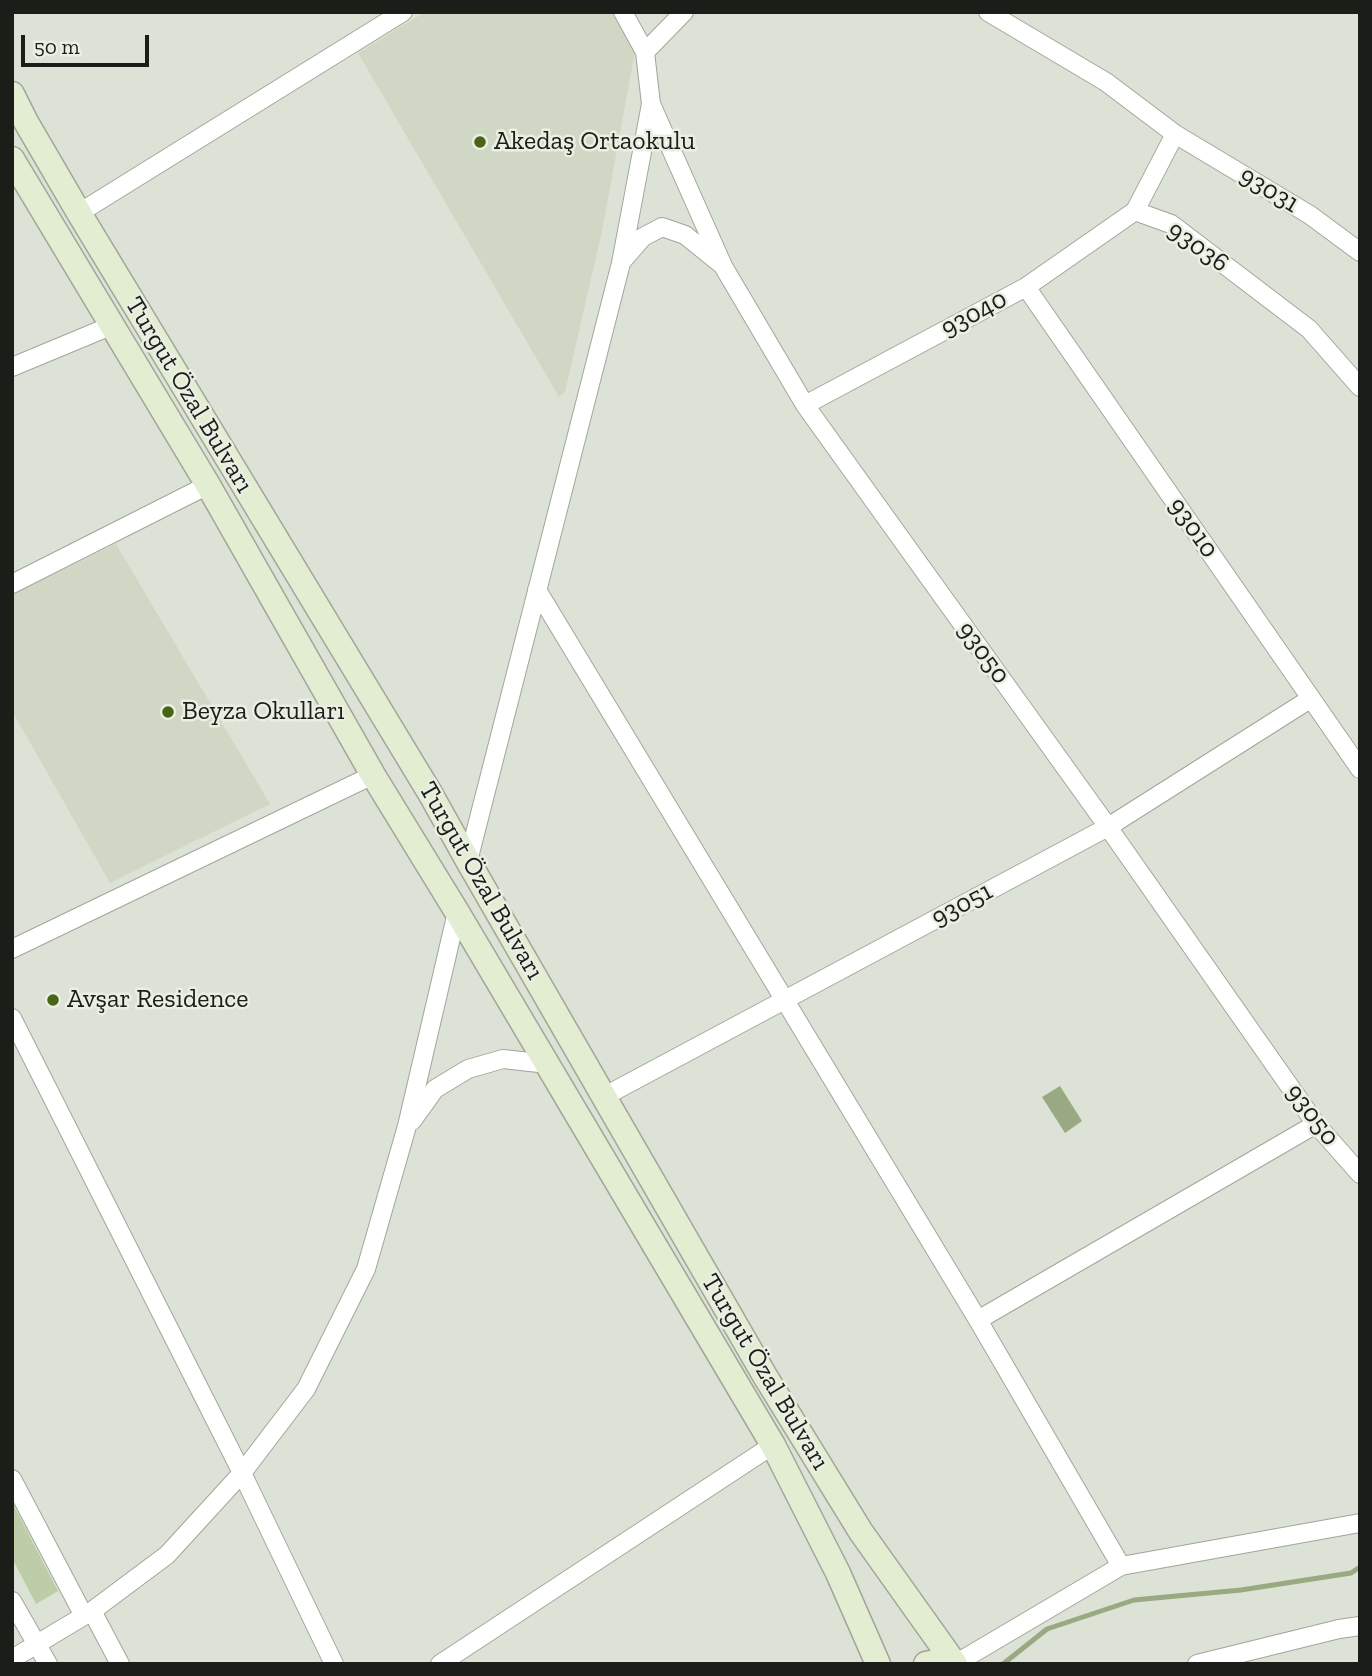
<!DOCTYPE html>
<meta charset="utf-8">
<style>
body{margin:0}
#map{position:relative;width:1372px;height:1676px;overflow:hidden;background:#dce2d5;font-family:"Zilla Slab",serif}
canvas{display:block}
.frame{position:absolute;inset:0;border:14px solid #1b1d18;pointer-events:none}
.scale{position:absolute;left:21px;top:35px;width:128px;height:32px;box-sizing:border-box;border:4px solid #1b1d18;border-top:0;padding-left:9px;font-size:21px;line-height:24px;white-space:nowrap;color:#1b1d18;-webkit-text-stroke:5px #e9efe2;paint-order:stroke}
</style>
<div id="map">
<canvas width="1372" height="1676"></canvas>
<div class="frame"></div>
<div class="scale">50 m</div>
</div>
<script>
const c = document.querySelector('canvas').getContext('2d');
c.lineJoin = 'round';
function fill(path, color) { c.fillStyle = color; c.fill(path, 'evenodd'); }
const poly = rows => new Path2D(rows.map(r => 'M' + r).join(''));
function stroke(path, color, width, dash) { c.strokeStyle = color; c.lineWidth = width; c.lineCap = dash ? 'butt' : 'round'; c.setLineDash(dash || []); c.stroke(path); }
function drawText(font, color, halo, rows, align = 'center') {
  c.font = font + ' "Zilla Slab",serif'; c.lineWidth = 5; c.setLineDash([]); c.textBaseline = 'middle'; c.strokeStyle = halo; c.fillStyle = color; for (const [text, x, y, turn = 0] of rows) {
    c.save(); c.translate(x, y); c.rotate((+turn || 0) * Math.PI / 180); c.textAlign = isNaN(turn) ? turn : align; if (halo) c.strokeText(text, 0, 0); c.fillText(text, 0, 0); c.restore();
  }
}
const built = poly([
 [425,12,616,12,636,46,602,231,565,392,559,397,358,53],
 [116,544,270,804,110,883,12,711,12,595]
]);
const green = poly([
 [12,1502,58,1591,36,1604,12,1558]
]);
const water = poly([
 [1060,1086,1082,1121,1065,1133,1042,1097]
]);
const stream = poly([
 [1003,1664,1047,1629,1134,1600,1241,1590,1351,1573,1360,1567]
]);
const minor = poly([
 [645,52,684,12],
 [651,104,723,266,805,405,1108,827,1316,1124,1360,1174],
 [1175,134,1310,215,1360,252],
 [1135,211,1171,224,1309,329,1360,387],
 [79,213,403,12],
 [623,260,643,237,662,227,685,235,721,264],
 [1026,287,1360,769],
 [12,367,113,325],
 [805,405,1026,287,1135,211,1175,134,1106,82,988,12],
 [12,584,208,485],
 [537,590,978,1320],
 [468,861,621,263,651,104,645,52,623,12],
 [12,949,373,775],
 [12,1018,242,1473,306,1389,366,1269,407,1126,457,912],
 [605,1096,1108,827,1310,699],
 [412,1121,435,1089,468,1069,503,1059,548,1064],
 [12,1479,84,1616],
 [1121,1566,978,1320,1316,1124],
 [12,1601,48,1664],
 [92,1611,120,1664],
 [12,1659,92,1611,167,1555,242,1473,334,1664],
 [440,1664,773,1445],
 [955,1664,1121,1566,1360,1523],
 [1197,1664,1339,1629,1360,1626]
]);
const secondary = poly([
 [12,94,26,122,79,213,430,793,468,861,765,1376,861,1532,955,1664],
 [12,159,208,485,373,775,457,912,773,1445,838,1573,878,1664],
 [926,1664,940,1661,955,1664]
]);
const markers = [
 [480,142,7,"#496414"],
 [168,712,7,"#496414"],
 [53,1000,7,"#496414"]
];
const poiNames = [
 ["Akedaş Ortaokulu",494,142],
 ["Beyza Okulları",182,712],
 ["Avşar Residence",67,1000]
];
const streetNames = [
 ["93031",1269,190,31],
 ["93036",1198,247,35],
 ["93040",974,314,-28],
 ["Turgut Özal Bulvarı",189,395,59],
 ["93010",1193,528,55],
 ["93050",983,653,54],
 ["Turgut Özal Bulvarı",481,881,60],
 ["93051",962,905,-28],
 ["93050",1312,1115,53],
 ["Turgut Özal Bulvarı",765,1372,59]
];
fill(built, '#d0d8c5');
fill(green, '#bccda7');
fill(water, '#99aa83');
stroke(stream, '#99aa83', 5);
stroke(minor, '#a1a69a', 20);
stroke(secondary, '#a1a69a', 27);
stroke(minor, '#fff', 18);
stroke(secondary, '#e2edd1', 24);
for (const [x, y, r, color] of markers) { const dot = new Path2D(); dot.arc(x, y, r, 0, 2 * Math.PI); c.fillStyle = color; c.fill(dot); stroke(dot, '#e9efe2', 2.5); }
drawText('26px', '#1b1d18', '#e9efe2', poiNames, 'left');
drawText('26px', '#1b1d18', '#e9efe2', streetNames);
</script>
